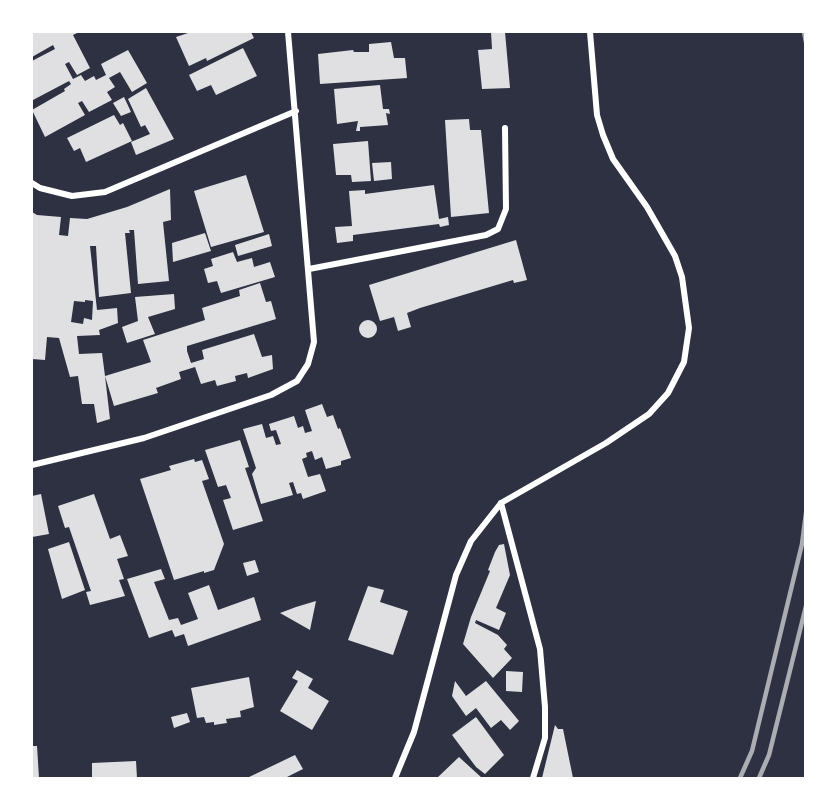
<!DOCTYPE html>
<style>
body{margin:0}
#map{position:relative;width:837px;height:810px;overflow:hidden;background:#2d3142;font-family:"Work Sans",sans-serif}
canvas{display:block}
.frame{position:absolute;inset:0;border:33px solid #fff;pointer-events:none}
</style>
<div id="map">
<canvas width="837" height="810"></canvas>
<div class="frame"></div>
</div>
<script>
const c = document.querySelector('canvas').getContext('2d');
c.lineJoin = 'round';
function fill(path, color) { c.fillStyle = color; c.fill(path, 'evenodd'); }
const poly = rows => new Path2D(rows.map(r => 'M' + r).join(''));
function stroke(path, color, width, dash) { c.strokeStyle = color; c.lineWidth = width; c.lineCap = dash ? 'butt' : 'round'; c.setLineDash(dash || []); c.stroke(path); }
const building = poly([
 [32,32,79,32,73,35,90,68,77,75,69,62,65,64,73,79,81,75,85,81,94,76,96,80,106,75,101,64,128,50,147,83,132,92,120,72,109,78,115,87,107,92,112,100,89,112,82,101,78,103,85,115,45,137,32,110,65,91,64,89,71,84,69,81,33,100,32,61,55,49,53,45,32,57],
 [191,32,251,32,254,38,207,61,206,58,189,66,176,37],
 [491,32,505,32,510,88,482,89,478,50,492,49],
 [391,42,394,58,405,58,407,78,320,84,318,54,353,50,354,52,369,52,369,44],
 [243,48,257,76,216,95,211,85,197,91,189,75],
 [380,85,383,109,389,109,390,114,386,113,388,125,360,127,360,131,356,131,358,121,337,124,334,89],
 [146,88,174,139,136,155,131,142,150,134,145,125,141,127,128,99],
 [124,97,131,112,121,116,113,103],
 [114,115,120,125,123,123,132,141,86,162,80,148,74,151,67,138],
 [469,119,470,130,481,130,489,213,451,217,445,120],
 [368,141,371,181,352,182,351,175,336,175,333,144],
 [391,162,392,179,374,181,372,163],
 [246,175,264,232,211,247,194,191],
 [434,185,439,219,448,217,449,225,440,227,439,224,353,235,353,241,337,243,335,227,352,226,349,191,365,190,365,194],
 [170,189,171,220,163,222,169,281,138,284,134,230,129,230,130,233,125,233,131,293,99,297,96,246,90,246,97,310,117,308,118,323,99,330,100,335,77,336,79,354,102,353,105,376,151,362,143,340,205,320,202,308,240,296,239,290,260,283,266,302,271,301,276,319,187,346,187,351,191,363,204,359,202,350,254,334,262,357,272,355,273,369,248,378,247,373,235,376,236,381,217,386,215,380,201,384,195,367,179,372,181,379,156,388,158,393,114,406,105,376,110,419,97,423,94,404,82,404,78,376,70,377,59,338,47,337,45,360,32,359,32,212,37,215,61,217,59,235,68,236,70,218,87,219,127,207],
 [85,300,93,301,92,320,84,318,83,324,71,322,74,301,85,302],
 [205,233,211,251,173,262,172,243],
 [269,234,272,246,238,256,235,245],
 [516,240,527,280,514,283,513,280,420,308,407,313,411,327,398,331,394,317,380,321,369,285],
 [233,252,237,262,252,258,254,267,270,262,275,277,221,293,217,281,208,283,204,269,213,266,211,259],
 [174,294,175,309,148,317,155,334,127,343,122,327,138,321,135,297],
 '359 329a9 9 0 1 1 18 0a9 9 0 1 1-18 0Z',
 [322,404,327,417,333,415,338,429,340,428,351,458,341,461,341,465,326,469,322,457,315,460,312,451,306,453,307,457,302,459,308,477,320,474,326,491,303,499,301,493,297,494,293,482,289,483,293,495,261,504,252,474,256,468,243,429,262,424,266,438,273,436,276,445,281,444,276,430,271,431,269,424,294,416,298,428,303,426,305,433,312,431,305,410],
 [240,440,249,467,245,468,263,521,233,530,223,500,231,498,226,485,218,487,205,450],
 [194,459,195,462,202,460,209,479,202,481,224,544,214,570,204,573,204,571,174,580,140,479,171,470,169,466],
 [41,494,49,534,32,537,32,496],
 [94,494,110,539,120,535,128,556,117,559,124,579,119,580,125,596,90,605,86,592,91,591,69,527,65,528,58,506],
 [69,542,85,590,62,599,48,549],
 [504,544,510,575,496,608,506,613,499,630,476,620,475,623,498,635,507,645,504,649,512,658,493,678,463,644,471,617,490,571,488,570,495,552,499,545],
 [255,560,259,572,247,576,243,563],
 [161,569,165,579,154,582,169,620,178,618,181,625,198,619,188,593,209,585,218,610,254,597,261,620,188,646,184,634,175,637,172,630,149,638,127,579],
 [368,586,384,590,380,602,408,611,393,655,348,640],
 [316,601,310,630,280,613,296,607],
 [297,670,313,679,308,688,329,701,312,730,280,711,298,681,292,678],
 [506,671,523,672,522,692,506,691],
 [249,677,254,707,240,711,241,717,226,719,227,723,214,725,214,722,206,723,204,717,197,718,191,688],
 [455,681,466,696,486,681,519,721,510,730,501,720,491,728,476,708,466,716,452,696],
 [187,713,190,722,174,728,171,717],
 [476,717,504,755,485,774,476,767,452,735],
 [555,725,558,729,563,729,573,778,542,778],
 [32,746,37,746,39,778,32,778],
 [295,755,303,769,285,778,247,778],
 [459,757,482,778,440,778,438,777],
 [136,761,137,778,92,778,92,763]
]);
const minor = poly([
 [32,183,40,188,72,196,105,192,296,111],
 [309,269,486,235,498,229,506,209,505,128],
 [32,465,144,438,271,395,297,381,308,364,314,342,288,32],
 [501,503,540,649,545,707,545,738,533,778],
 [395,778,414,732,456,575,471,541,501,503,606,443,649,414,668,393,684,362,689,328,682,277,675,256,647,207,613,159,603,135,597,115,590,32]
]);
const rail = poly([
 [804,32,806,42],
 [740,778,752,751,802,544,806,513],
 [759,778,769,755,806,606]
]);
fill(building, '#e0e0e3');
stroke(minor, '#fff', 6);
stroke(rail, '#abadb3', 4.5);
</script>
